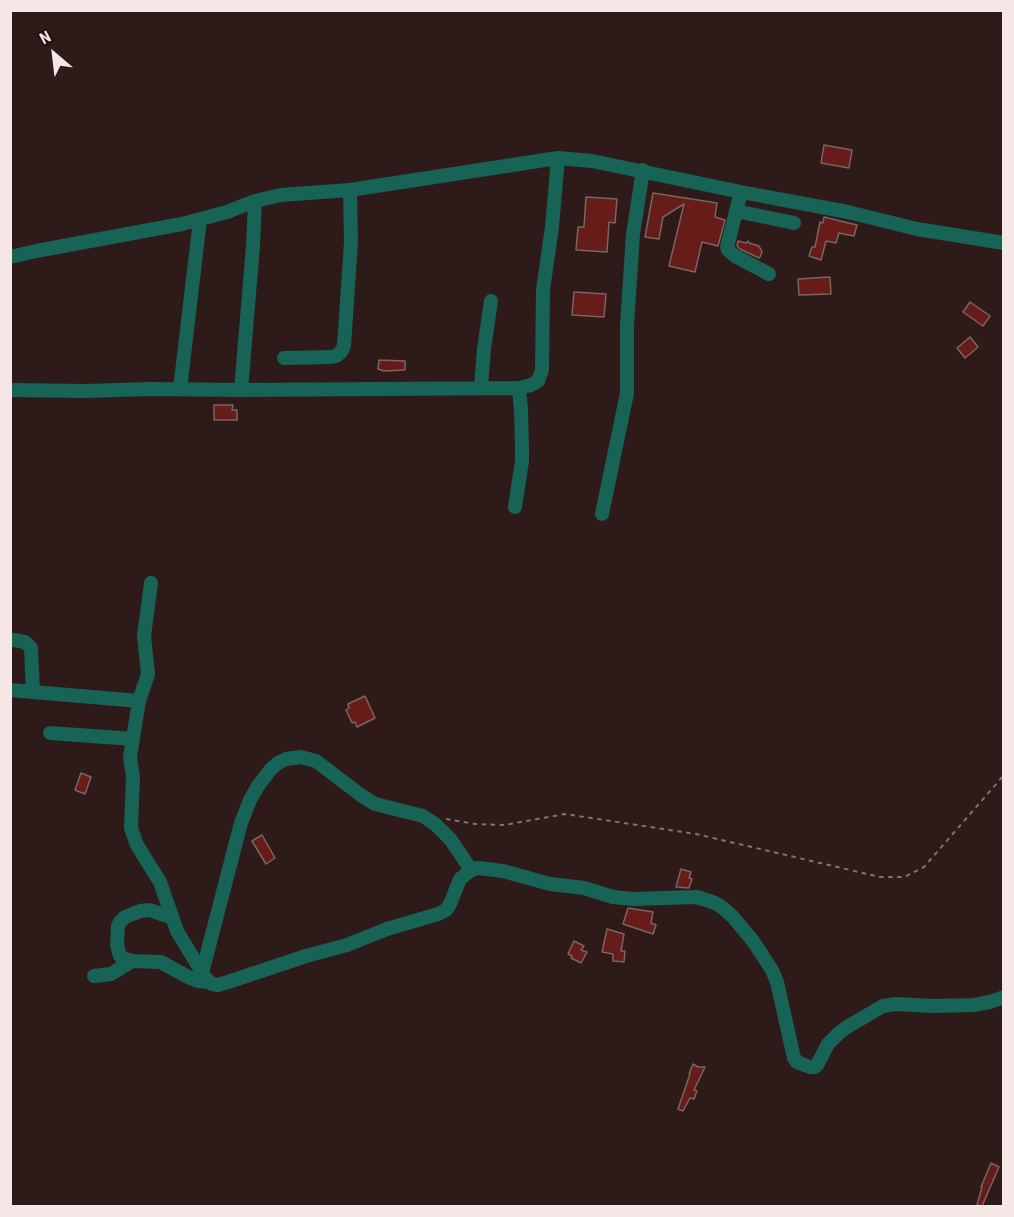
<!DOCTYPE html>
<style>
body{margin:0}
#map{position:relative;width:1014px;height:1217px;overflow:hidden;background:#2e1b19;font-family:"Roboto Condensed",sans-serif}
canvas{display:block}
.frame{position:absolute;inset:0;border:12px solid #f4e7e5;pointer-events:none}
.north{position:absolute;left:24px;top:24px;width:60px;height:60px;-webkit-text-stroke:4px #241210;paint-order:stroke;rotate:332deg;font-size:16px;font-weight:700;line-height:24px;text-align:center;color:#f4e7e5}
.north::after{content:'';display:block;margin:auto;width:21px;height:27px;background:#f4e7e5;clip-path:polygon(50% 0,100% 100%,50% 72%,0 100%)}
</style>
<div id="map">
<canvas width="1014" height="1217"></canvas>
<div class="frame"></div>
<div class="north">N</div>
</div>
<script>
const c = document.querySelector('canvas').getContext('2d');
c.lineJoin = 'round';
function fill(path, color) { c.fillStyle = color; c.fill(path, 'evenodd'); }
const poly = rows => new Path2D(rows.map(r => 'M' + r).join(''));
function stroke(path, color, width, dash) { c.strokeStyle = color; c.lineWidth = width; c.lineCap = dash ? 'butt' : 'round'; c.setLineDash(dash || []); c.stroke(path); }
const building = poly([
 [824,145,852,150,849,168,821,163,824,145],
 [653,193,717,203,715,217,725,220,718,246,702,242,695,272,669,266,684,204,663,217,659,239,645,237,653,193],
 [586,197,617,199,615,223,609,222,607,252,576,250,578,227,584,227,586,197],
 [824,217,857,225,854,236,839,233,836,243,826,241,821,260,809,256,812,247,815,247,820,222,823,223,824,217],
 [738,241,746,243,748,241,749,243,759,246,762,252,760,257,759,258,740,249,737,246,738,241],
 [830,277,831,294,799,295,798,279,830,277],
 [574,292,606,294,604,317,572,315,574,292],
 [970,302,990,316,983,326,963,312,970,302],
 [970,337,978,347,965,358,957,348,970,337],
 [379,360,405,361,405,370,384,371,378,369,379,360],
 [214,405,233,405,232,410,237,410,237,420,214,420,214,405],
 [365,696,375,718,357,727,355,722,352,723,346,710,349,708,348,704,365,696],
 [81,773,91,777,85,794,75,790,81,773],
 [262,835,275,858,266,864,252,841,262,835],
 [681,869,691,872,689,878,692,879,689,888,676,887,681,869],
 [628,908,653,912,651,923,656,925,653,934,623,924,628,908],
 [607,929,624,934,621,951,625,951,624,962,613,961,613,954,602,952,607,929],
 [574,941,584,946,581,950,587,952,581,963,571,958,572,956,568,954,574,941],
 [693,1064,698,1067,705,1067,694,1090,697,1091,694,1099,690,1098,683,1111,678,1109,690,1074,689,1074,693,1064],
 [991,1163,999,1167,982,1206,977,1205,982,1187,981,1187,991,1163]
]);
const path = poly([
 [446,819,475,824,504,825,565,814,696,834,880,877,904,877,924,867,1004,775]
]);
const minor = poly([
 [741,192,727,247,728,250,735,256,769,274],
 [736,211,794,223],
 [10,257,36,251,182,224,227,212,255,201,281,195,350,190,558,158,592,161,741,192,848,212,917,229,1004,243],
 [284,358,331,357,336,356,341,352,344,346,351,242,350,190],
 [481,387,484,349,491,301],
 [180,389,200,220],
 [10,390,86,391,149,389,241,390,519,388,531,385,538,381,542,370,543,290,552,227,558,158],
 [241,390,253,246,255,201],
 [515,507,522,461,522,448,521,410,519,388],
 [602,514,627,393,627,325,633,234,643,170],
 [151,583,144,636,148,674,139,701,130,757,133,777,131,828,137,845,160,882,177,931,206,979,212,984,218,985,228,982,306,956,347,945,387,929,438,914,446,910,450,904,460,879,471,870,478,868,503,871,550,884,584,888,613,897,632,899,697,897,715,903,723,908,733,917,753,941,772,970,777,982,794,1058,797,1062,810,1067,815,1067,817,1065,828,1044,839,1033,847,1027,883,1006,895,1004,933,1006,974,1005,990,1002,1004,997],
 [14,640,25,642,31,648,33,692],
 [10,690,139,701],
 [50,733,133,739],
 [172,918,150,910,140,911,125,917,120,922,118,926,117,945,120,956,125,959,132,961,161,962,190,978,198,981,208,982],
 [202,973,241,823,250,800,258,786,271,769,278,763,286,759,301,757,316,761,362,796,375,804,423,816,435,824,451,840,471,870],
 [94,976,111,974,132,961]
]);
fill(building, '#661c19');
stroke(building, '#7b6461', 1.5);
stroke(path, '#837270', 2, [4.5, 4.5]);
stroke(minor, '#176355', 14);
</script>
